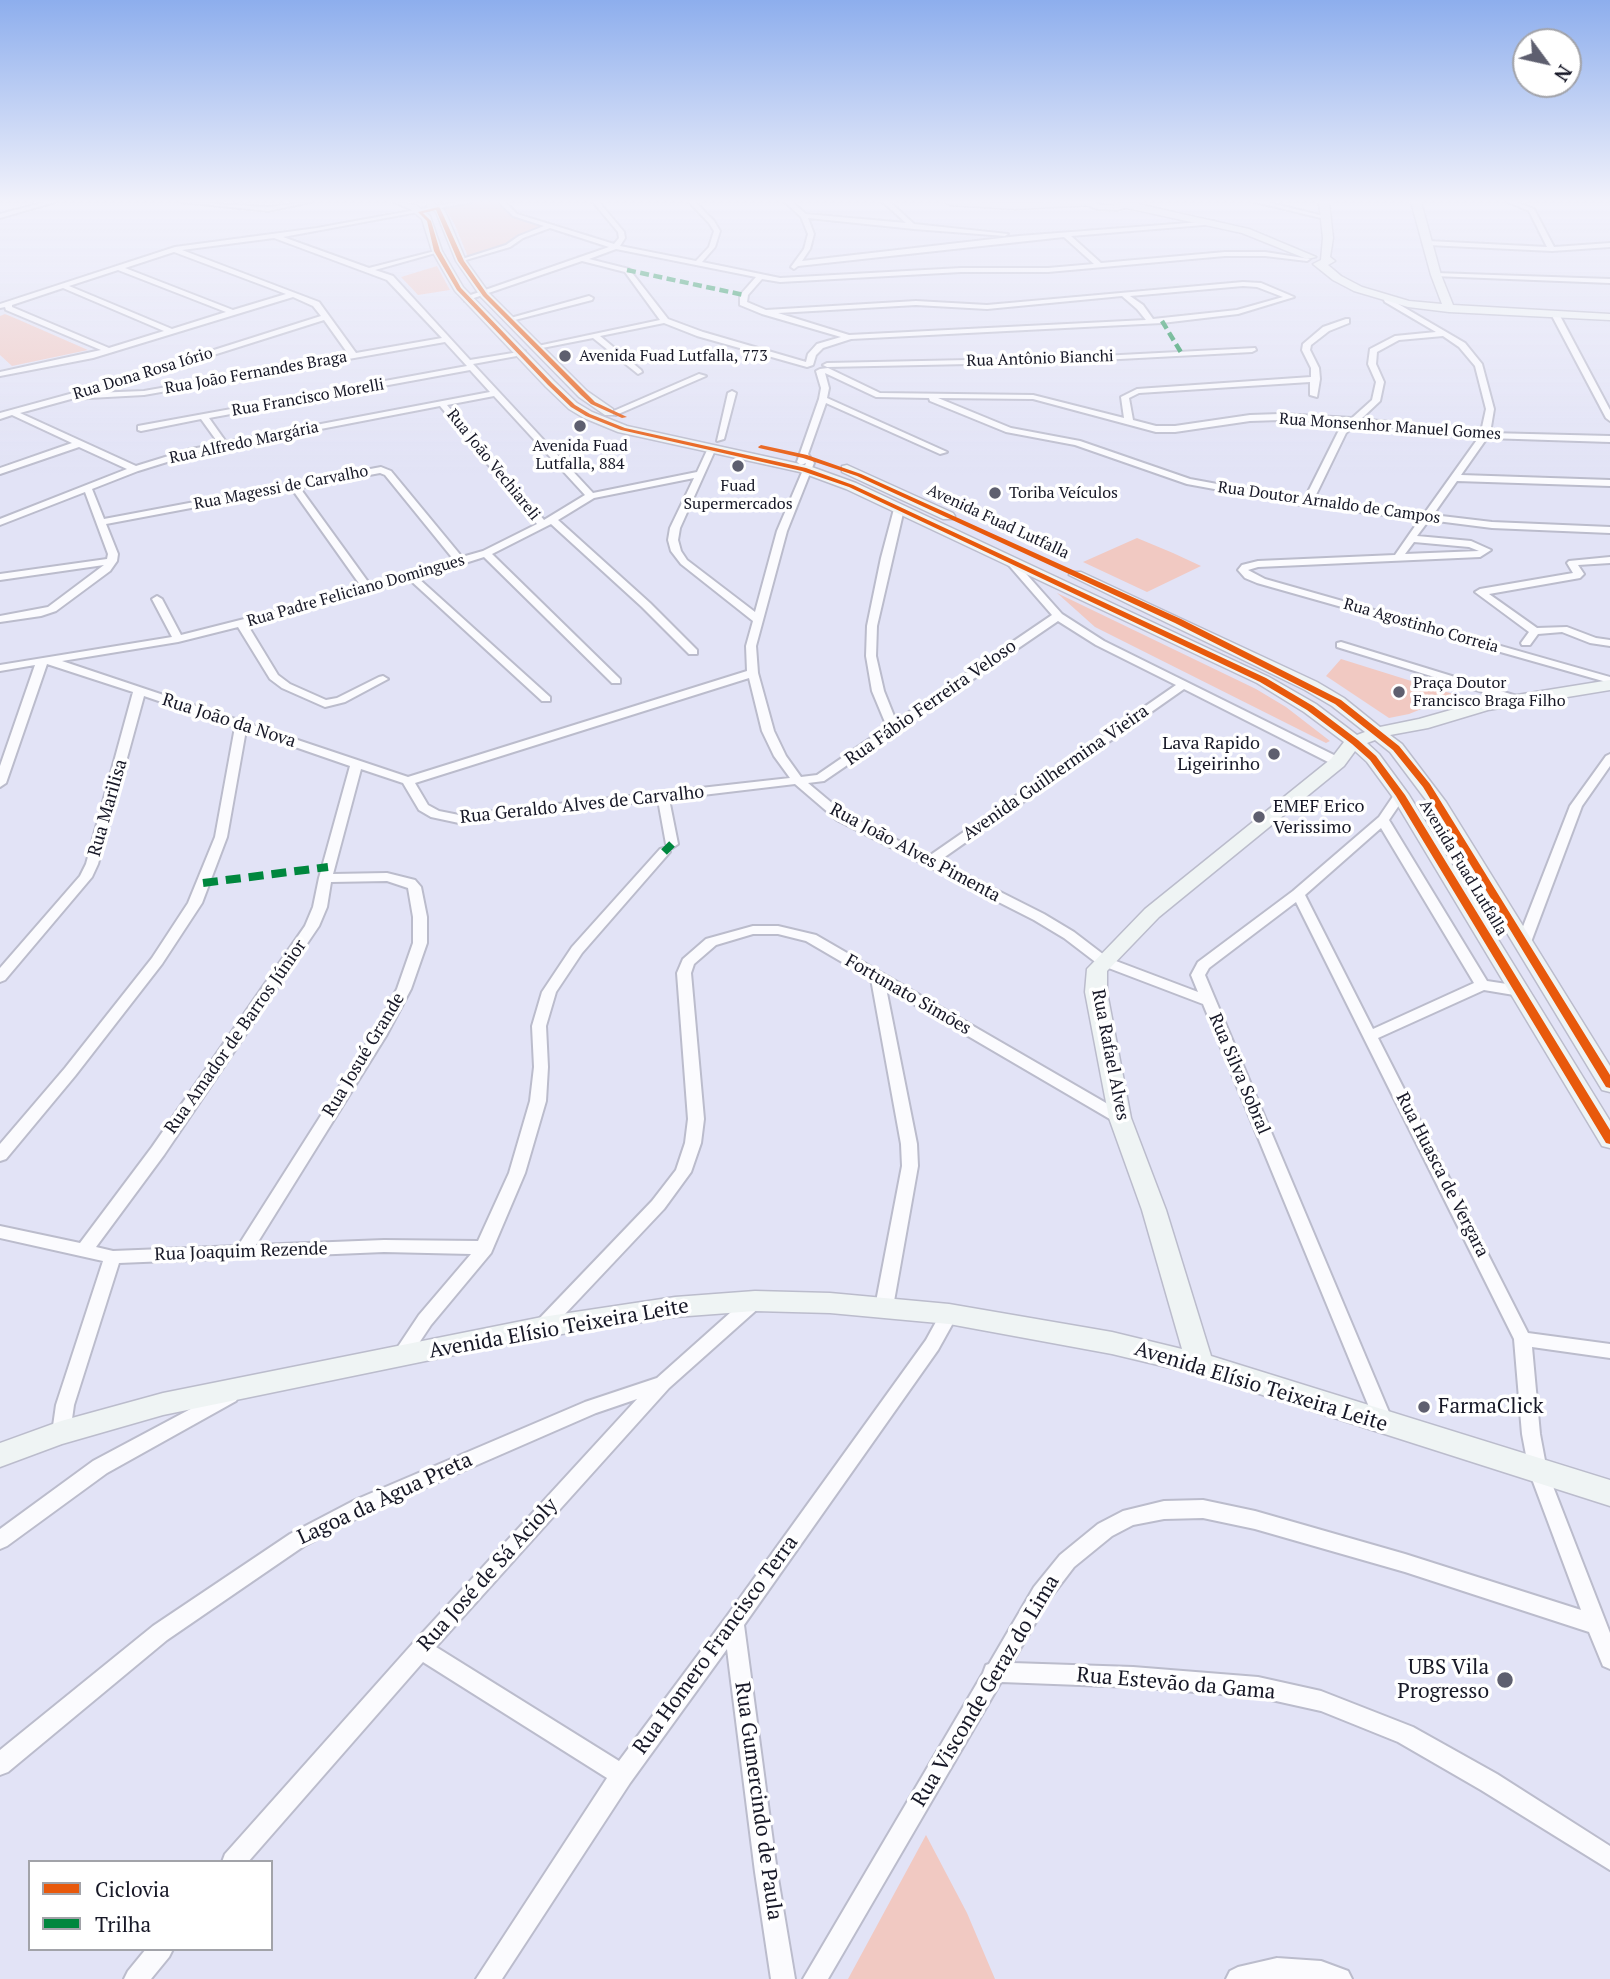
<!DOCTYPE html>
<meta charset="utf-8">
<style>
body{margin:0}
#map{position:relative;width:1610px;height:1979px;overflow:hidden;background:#e2e3f6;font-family:"PT Serif",serif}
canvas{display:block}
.legend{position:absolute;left:28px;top:1860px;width:245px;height:91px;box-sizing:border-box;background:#fff;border:2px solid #a2a3a9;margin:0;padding:9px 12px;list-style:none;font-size:21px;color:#171827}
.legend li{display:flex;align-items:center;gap:14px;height:35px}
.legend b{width:35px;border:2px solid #a2a3a9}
.north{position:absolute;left:1512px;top:28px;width:70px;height:70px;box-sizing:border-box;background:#fff;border:2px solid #a2a3a9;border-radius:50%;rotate:123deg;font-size:19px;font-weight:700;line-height:28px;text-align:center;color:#171827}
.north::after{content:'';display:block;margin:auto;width:24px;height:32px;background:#5e5f6f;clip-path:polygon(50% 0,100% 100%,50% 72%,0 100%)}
</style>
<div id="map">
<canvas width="1610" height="1979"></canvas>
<ul class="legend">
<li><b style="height:9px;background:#e8590c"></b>Ciclovia</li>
<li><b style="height:9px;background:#00873e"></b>Trilha</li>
</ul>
<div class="north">N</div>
</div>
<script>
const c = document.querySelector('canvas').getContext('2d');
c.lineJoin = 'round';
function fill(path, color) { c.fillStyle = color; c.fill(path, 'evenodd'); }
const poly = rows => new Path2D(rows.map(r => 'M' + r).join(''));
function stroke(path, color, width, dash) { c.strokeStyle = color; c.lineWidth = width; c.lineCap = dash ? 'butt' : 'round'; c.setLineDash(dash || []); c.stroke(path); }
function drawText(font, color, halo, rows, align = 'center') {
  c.font = font + ' "PT Serif",serif'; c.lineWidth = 7; c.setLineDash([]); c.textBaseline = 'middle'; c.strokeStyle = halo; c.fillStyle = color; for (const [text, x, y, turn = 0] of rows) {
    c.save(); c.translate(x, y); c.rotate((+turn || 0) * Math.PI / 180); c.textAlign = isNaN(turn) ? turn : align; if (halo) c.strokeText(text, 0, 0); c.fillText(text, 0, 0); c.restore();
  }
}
const green = poly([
 [473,202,499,202,510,214,543,227,512,239,505,245,468,257,454,223,444,208],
 [437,266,450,290,418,295,401,277],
 [5,314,17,319,88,350,12,366,0,355,0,316],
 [1137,538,1173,553,1201,566,1147,592,1083,562],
 [1057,593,1256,689,1286,707,1330,741,1326,743,1095,627],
 [1341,659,1456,695,1409,714,1389,718,1326,676],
 [926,1835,967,1913,995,1979,848,1979]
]);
const street = poly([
 [45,202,55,202,0,218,0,214,45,202],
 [182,202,268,207,310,202,268,211,182,202],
 [459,202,472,202,283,237,369,268,439,250,439,252,375,270,393,276,470,360,525,351,525,355,522,355,473,364,593,493,697,472,709,446,715,446,716,448,680,528,678,540,681,551,687,560,755,612,777,531,806,463,801,465,797,462,819,399,821,388,816,371,820,369,828,368,880,393,1033,395,1124,418,1121,397,1137,389,1311,377,1311,368,1302,350,1303,344,1323,327,1346,319,1349,319,1349,323,1329,331,1311,345,1310,350,1319,368,1320,379,1317,397,1310,395,1310,382,1139,393,1129,398,1133,420,1156,426,1175,426,1250,415,1280,414,1352,418,1372,400,1376,382,1368,364,1370,349,1395,336,1436,332,1385,302,1384,300,1388,298,1465,343,1482,364,1494,409,1490,433,1610,436,1610,442,1487,438,1461,475,1610,480,1610,486,1457,481,1433,515,1492,522,1610,527,1610,533,1492,528,1429,520,1417,536,1471,541,1491,550,1480,557,1258,567,1248,570,1265,579,1610,677,1610,683,1257,583,1245,578,1238,570,1242,565,1258,561,1395,555,1420,519,1307,506,1187,484,1075,445,1006,432,930,401,929,398,876,397,825,373,829,388,827,398,947,452,940,454,826,403,808,454,814,463,787,531,756,646,758,673,774,731,786,756,801,777,817,775,887,727,872,691,866,656,867,626,881,558,894,509,899,506,904,509,877,626,876,656,884,691,896,721,1052,615,1006,562,1006,558,1009,557,1012,558,1062,614,1104,641,1342,759,1342,765,1334,765,1184,689,939,861,1044,914,1074,932,1108,958,1198,992,1191,975,1198,962,1293,891,1379,817,1396,792,1404,792,1406,795,1389,820,1487,981,1520,986,1527,991,1520,996,1484,990,1378,1038,1528,1333,1610,1344,1610,1358,1532,1347,1540,1434,1547,1471,1610,1633,1610,1669,1603,1666,1589,1632,1405,1572,1255,1529,1203,1518,1164,1519,1133,1525,1112,1536,1074,1567,1048,1601,1012,1663,1133,1667,1258,1677,1321,1691,1413,1727,1497,1774,1610,1846,1610,1870,1481,1790,1398,1742,1321,1711,1258,1697,1133,1687,1001,1682,828,1979,803,1979,983,1673,986,1665,989,1664,1034,1587,1060,1555,1098,1524,1123,1511,1164,1501,1203,1500,1255,1511,1405,1554,1581,1610,1529,1471,1522,1434,1514,1339,1296,902,1209,968,1205,975,1394,1424,1391,1430,1385,1432,1379,1430,1376,1424,1203,1004,1098,964,1064,938,1034,920,837,820,795,784,669,799,678,844,672,848,666,844,658,800,459,823,431,817,419,810,403,783,361,769,333,874,387,873,415,880,421,887,427,917,427,943,411,989,386,1036,256,1245,384,1240,478,1241,509,1173,530,1101,534,1067,532,1026,542,992,572,947,660,849,664,848,670,852,582,953,556,992,546,1026,548,1067,546,1101,525,1173,491,1253,431,1325,407,1361,401,1363,395,1361,392,1356,395,1351,419,1315,471,1254,384,1252,119,1263,74,1405,70,1433,67,1439,61,1441,55,1439,52,1433,56,1405,103,1261,0,1238,0,1226,80,1243,152,1147,305,926,313,907,319,878,350,766,246,730,227,837,202,903,162,964,75,1076,6,1159,0,1161,0,1144,65,1068,152,958,188,903,215,837,235,727,144,696,98,864,92,877,5,980,0,982,0,968,80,876,86,864,133,692,47,664,6,783,0,787,0,766,35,665,0,671,0,665,172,637,152,599,157,596,162,599,181,635,363,589,292,489,106,524,118,554,117,561,110,571,56,611,41,616,0,622,0,616,48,607,104,565,0,580,0,574,107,559,108,554,85,492,0,525,0,519,127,469,79,447,0,474,0,468,72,443,12,415,0,419,0,413,110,383,321,316,313,306,293,297,93,358,0,376,0,372,101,350,6,310,5,307,0,308,0,304,175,247,317,228,459,202],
 [274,238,387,280,442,338,356,353,319,302,182,250,274,238],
 [174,252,286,294,233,310,125,268,174,252],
 [118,270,226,312,172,329,69,286,118,270],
 [63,288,164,331,109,348,12,307,12,305,63,288],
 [324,320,349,355,144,391,93,393,324,320],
 [1443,336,1459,347,1475,366,1486,409,1481,432,1361,419,1380,401,1384,382,1376,364,1377,352,1399,340,1443,336],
 [445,342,467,366,138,426,138,430,141,431,201,419,219,444,191,449,136,466,20,413,71,399,144,395,445,342],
 [470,370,490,392,226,442,209,418,470,370],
 [494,396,585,495,544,520,447,405,494,396],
 [938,398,1033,399,1156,432,1175,432,1250,421,1280,420,1347,423,1338,432,1304,500,1190,479,1080,441,1011,428,938,398],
 [440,406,537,524,483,551,462,557,391,471,381,467,104,519,92,489,138,471,196,453,440,406],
 [1356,424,1479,437,1424,514,1313,501,1346,433,1356,424],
 [380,473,385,475,454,560,371,586,300,488,380,473],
 [694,478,670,528,668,540,671,551,681,564,753,621,746,646,747,671,408,777,62,661,178,642,238,627,270,679,282,688,325,707,345,702,388,679,383,676,379,677,337,698,326,700,290,684,278,675,247,624,410,580,542,701,550,701,550,697,418,578,484,557,612,683,620,683,620,679,492,554,551,524,642,607,689,654,697,654,697,650,650,603,558,520,594,498,694,478],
 [1414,542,1469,547,1479,551,1405,554,1414,542],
 [1058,621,1096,645,1176,685,929,856,845,814,808,783,824,781,1058,621],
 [749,678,762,731,774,756,790,778,459,815,439,811,428,805,415,783,749,678],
 [1381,828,1474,983,1373,1029,1305,895,1381,828],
 [387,881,408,888,413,917,413,943,397,989,372,1035,238,1246,113,1251,96,1247,164,1155,319,926,327,907,331,882,387,881],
 [499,202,505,202,517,214,614,244,619,238,618,232,593,202,599,202,624,232,625,238,620,246,696,261,709,247,714,231,709,223,689,202,695,202,714,221,720,231,715,247,702,262,780,278,961,268,1048,268,1094,264,1064,237,798,266,794,269,791,267,804,249,808,234,801,217,785,202,792,202,806,214,906,223,883,202,890,202,914,224,1008,234,1005,236,914,229,808,218,814,234,810,249,802,261,1019,236,1214,221,1216,224,1071,236,1101,263,1225,252,1265,252,1310,259,1307,261,1265,256,1225,256,1048,272,961,272,780,282,762,279,748,295,747,302,766,310,916,301,987,305,1243,282,1261,283,1294,297,1238,314,1162,323,851,339,823,348,816,355,813,365,807,367,697,336,664,323,600,336,641,370,642,372,638,374,593,338,537,349,533,347,660,320,625,272,582,261,465,301,465,297,609,247,550,228,523,238,510,247,459,262,459,260,506,245,519,236,544,226,513,216,499,202],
 [616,249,756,277,740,295,740,305,762,314,841,337,817,344,808,354,806,362,703,332,668,319,629,269,589,259,616,249],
 [1243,286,1257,287,1283,297,1237,310,1153,319,1143,305,1130,296,1243,286],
 [1122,296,1137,309,1146,320,849,335,778,313,916,305,987,309,1122,296],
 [1079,202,1117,206,1142,202,1117,210,1097,209,1079,202],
 [1255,202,1266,202,1328,217,1325,219,1255,202],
 [1508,202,1516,202,1534,209,1554,247,1610,243,1610,247,1552,251,1428,245,1425,243,1428,241,1547,247,1529,211,1508,202],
 [1436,273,1610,279,1610,283,1434,276,1436,273],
 [589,296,593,298,592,300,511,321,507,319,589,296],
 [1555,312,1559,314,1610,410,1610,421,1606,418,1551,314,1555,312],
 [1255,348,1256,350,1252,352,1063,362,827,367,823,365,827,363,1063,358,1255,348],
 [699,374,706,376,616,415,609,413,699,374],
 [732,391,736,393,724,439,717,441,728,393,732,391],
 [1610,557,1610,563,1578,565,1584,574,1580,578,1489,594,1537,628,1567,627,1596,638,1610,640,1610,646,1590,643,1562,632,1538,634,1530,645,1522,645,1521,643,1529,632,1475,592,1480,589,1573,573,1567,563,1569,561,1610,557],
 [1341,642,1520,697,1522,699,1520,701,1512,701,1337,647,1337,643,1341,642],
 [1610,754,1610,766,1582,806,1531,942,1529,945,1519,945,1517,942,1570,806,1606,756,1610,754],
 [753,926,778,926,816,935,1125,1114,1128,1118,1125,1122,1115,1122,886,988,917,1144,918,1166,893,1307,890,1312,884,1314,878,1312,875,1307,902,1166,901,1144,871,979,806,941,778,934,753,934,716,945,694,964,691,973,704,1119,701,1143,691,1172,664,1209,548,1332,542,1334,536,1332,533,1327,536,1322,652,1201,676,1170,685,1143,688,1119,677,973,683,959,706,939,753,926],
 [755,1294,761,1296,764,1301,761,1306,669,1388,436,1647,619,1761,727,1616,926,1340,943,1309,949,1307,955,1309,958,1314,938,1350,744,1625,777,1872,795,1979,771,1979,755,1872,727,1649,630,1783,502,1979,476,1979,607,1778,423,1662,248,1862,222,1862,225,1854,414,1642,637,1399,596,1413,369,1512,304,1546,167,1640,8,1772,0,1775,0,1750,153,1626,290,1534,355,1500,585,1402,657,1378,749,1296,755,1294],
 [230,1388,236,1391,239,1396,236,1401,107,1473,7,1546,0,1549,0,1529,93,1461,230,1388],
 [146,1949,173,1949,169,1957,151,1979,124,1979,128,1971,146,1949],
 [1277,1958,1321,1961,1348,1971,1352,1979,1226,1979,1230,1971,1238,1967,1277,1958]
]);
const secondary = poly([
 [393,202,416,205,430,216,442,251,463,287,554,381,577,403,592,412,627,426,809,466,856,483,1269,677,1316,704,1357,735,1365,732,1332,706,1305,690,1069,575,1071,572,1081,572,1317,682,1344,698,1380,727,1419,719,1486,700,1610,680,1610,690,1488,710,1428,728,1390,735,1402,744,1446,802,1610,1066,1610,1092,1602,1090,1429,804,1390,752,1375,740,1367,743,1379,754,1409,795,1610,1121,1610,1148,1602,1146,1392,796,1367,762,1355,751,1344,766,1159,917,1107,971,1107,992,1131,1118,1166,1210,1211,1356,1610,1480,1610,1506,1200,1375,1112,1354,949,1324,830,1313,755,1311,675,1317,542,1337,163,1415,62,1444,0,1467,0,1443,61,1421,163,1393,542,1317,675,1297,755,1291,830,1293,949,1304,1112,1332,1182,1349,1142,1210,1109,1118,1085,992,1087,969,1145,909,1331,759,1344,742,1304,712,1257,683,846,489,800,472,618,432,584,418,569,409,546,387,455,291,432,251,422,219,410,209,393,202],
 [427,202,433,202,445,211,466,261,489,293,587,391,613,409,613,415,605,415,579,397,481,297,456,261,436,212,427,206,427,202],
 [945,202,1015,203,1097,202,1092,205,1015,209,950,205,945,202],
 [1099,202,1133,203,1249,229,1316,257,1307,259,1242,233,1099,202],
 [1319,202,1329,202,1333,238,1330,257,1335,261,1328,265,1341,276,1362,287,1409,301,1442,304,1431,275,1411,202,1421,202,1441,275,1453,305,1610,314,1610,320,1449,312,1408,307,1354,291,1333,280,1313,264,1321,260,1323,238,1319,202],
 [847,465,953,513,955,516,953,519,943,519,842,472,842,466,847,465]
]);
const quietFar1 = poly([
 [627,270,744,295],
 [1162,321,1182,354]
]);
const quiet = poly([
 [664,852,672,844],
 [203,883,328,867]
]);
const cycleway = poly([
 [438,207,440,208,464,261,487,294,595,402,627,417,622,418,591,404,581,395,483,296,458,261,436,210,423,213,431,221,440,251,461,288,552,383,575,405,590,414,625,428,806,468,853,485,1266,678,1313,706,1358,740,1376,756,1405,795,1610,1130,1610,1144,1606,1143,1396,796,1370,760,1352,744,1307,710,1260,682,849,487,802,471,621,430,586,416,571,407,548,385,457,290,434,251,427,221,418,212,438,207],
 [761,445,807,455,861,474,1181,619,1341,700,1399,746,1430,784,1610,1075,1610,1088,1606,1087,1423,787,1393,750,1335,704,1175,623,857,476,803,458,759,448,758,447,761,445]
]);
const markers = [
 [565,356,7,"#5e5f6f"],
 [580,426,7,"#5e5f6f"],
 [738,466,7,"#5e5f6f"],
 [995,493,7,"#5e5f6f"],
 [1399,692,7,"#5e5f6f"],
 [1274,754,7,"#5e5f6f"],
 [1259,817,7,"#5e5f6f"],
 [1424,1407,7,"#5e5f6f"],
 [1505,1680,9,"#5e5f6f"]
];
const farPoinames = [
 ["Avenida Fuad Lutfalla, 773",579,356],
 ["Avenida Fuad",580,446,"center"],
 ["Lutfalla, 884",580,464,"center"],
 ["Fuad",738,486,"center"],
 ["Supermercados",738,504,"center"],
 ["Toriba Veículos",1009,493],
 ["Praça Doutor",1413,683],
 ["Francisco Braga Filho",1413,701]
];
const farStreetnames = [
 ["Rua Antônio Bianchi",1040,359,-2],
 ["Rua João Fernandes Braga",256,373,-10],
 ["Rua Dona Rosa Iório",143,374,-17],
 ["Rua Francisco Morelli",308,398,-10],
 ["Rua Monsenhor Manuel Gomes",1390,427,4],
 ["Rua Alfredo Margária",244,443,-12],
 ["Rua João Vechiareli",493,465,51],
 ["Rua Magessi de Carvalho",281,488,-11],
 ["Rua Doutor Arnaldo de Campos",1329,503,8],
 ["Avenida Fuad Lutfalla",998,522,25],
 ["Rua Padre Feliciano Domingues",356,591,-16],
 ["Rua Agostinho Correia",1421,626,16],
 ["Avenida Fuad Lutfalla",1463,868,59]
];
const streetNames = [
 ["Rua Fábio Ferreira Veloso",931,703,-35],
 ["Rua João da Nova",229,721,18],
 ["Avenida Guilhermina Vieira",1056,773,-35],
 ["Rua Geraldo Alves de Carvalho",582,805,-6],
 ["Rua Marilisa",108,808,-74],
 ["Rua João Alves Pimenta",915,853,28],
 ["Fortunato Simões",908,995,30],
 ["Rua Amador de Barros Júnior",236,1037,-55],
 ["Rua Josué Grande",364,1055,-59],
 ["Rua Rafael Alves",1110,1055,79],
 ["Rua Silva Sobral",1239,1074,67],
 ["Rua Huasca de Vergara",1442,1175,63],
 ["Rua Joaquim Rezende",241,1252,-2]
];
const poiNames = [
 ["Lava Rapido",1260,744],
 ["Ligeirinho",1260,765],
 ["EMEF Erico",1273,807,"left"],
 ["Verissimo",1273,828,"left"]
];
const nearStreetnames = [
 ["Avenida Elísio Teixeira Leite",559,1329,-10],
 ["Avenida Elísio Teixeira Leite",1261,1387,17],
 ["Lagoa da Àgua Preta",385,1499,-25],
 ["Rua José de Sá Acioly",488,1575,-48],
 ["Rua Homero Francisco Terra",716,1645,-54],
 ["Rua Estevão da Gama",1176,1684,5],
 ["Rua Visconde Geraz do Lima",986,1691,-59],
 ["Rua Gumercindo de Paula",758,1801,82]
];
const nearPoinames = [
 ["FarmaClick",1438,1407],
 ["UBS Vila",1489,1668,"right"],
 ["Progresso",1489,1692,"right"]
];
fill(green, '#f1c9c2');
stroke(street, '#bbbccc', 4);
stroke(secondary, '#bbbccc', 3);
fill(street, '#fbfbfe');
fill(secondary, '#eff4f4');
stroke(quietFar1, '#00873e', 4.5, [9, 4.5]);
stroke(quiet, '#00873e', 8, [15, 8]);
fill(cycleway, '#e8590c');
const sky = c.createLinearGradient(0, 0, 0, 479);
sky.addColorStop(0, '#8daeed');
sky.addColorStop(0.42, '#f2f2fb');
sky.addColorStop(1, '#f2f2fb00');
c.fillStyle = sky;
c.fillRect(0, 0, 1610, 479);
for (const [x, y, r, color] of markers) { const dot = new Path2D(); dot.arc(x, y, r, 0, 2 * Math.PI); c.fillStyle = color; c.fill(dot); stroke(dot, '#fff', 2.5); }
drawText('16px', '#171827', '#fff', farPoinames, 'left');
drawText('16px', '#171827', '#fff', farStreetnames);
drawText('18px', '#171827', '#fff', streetNames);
drawText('18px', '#171827', '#fff', poiNames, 'right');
drawText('21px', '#171827', '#fff', nearStreetnames);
drawText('21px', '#171827', '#fff', nearPoinames, 'left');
</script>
